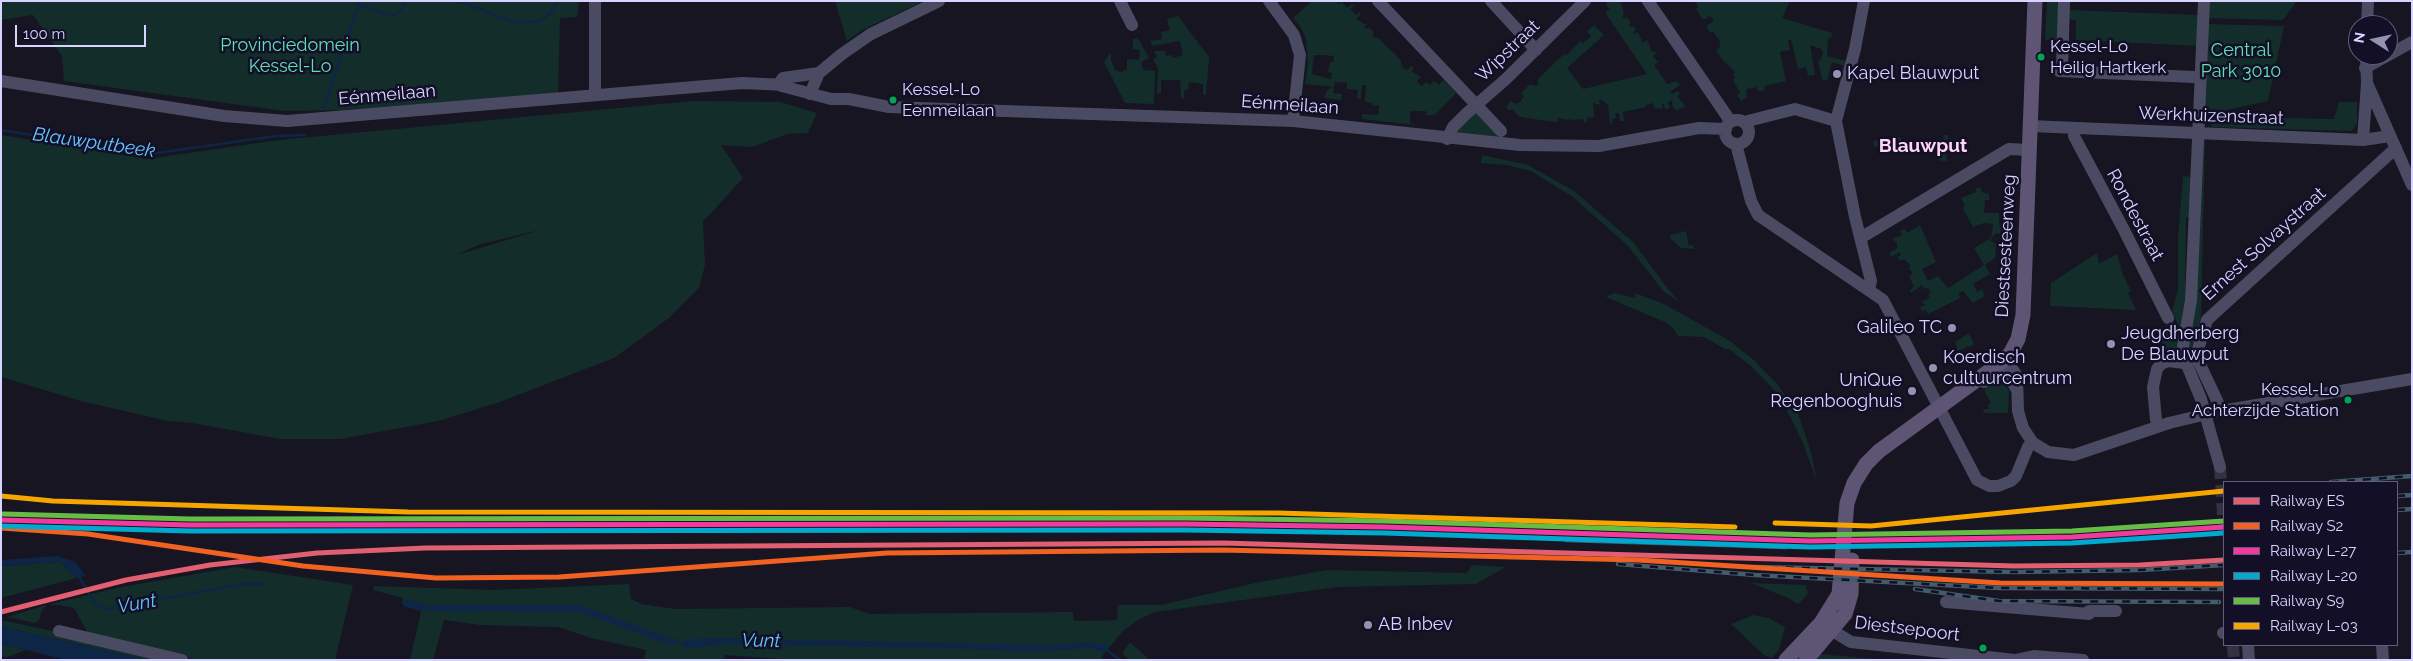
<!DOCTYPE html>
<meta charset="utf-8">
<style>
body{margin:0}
#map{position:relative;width:2413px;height:661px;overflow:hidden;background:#161521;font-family:Raleway,sans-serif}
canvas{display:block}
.frame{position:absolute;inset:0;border:2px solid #d7d5ff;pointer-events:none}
.legend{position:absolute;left:2223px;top:481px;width:175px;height:165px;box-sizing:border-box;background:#120f27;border:1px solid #615e7d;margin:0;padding:6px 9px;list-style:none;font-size:15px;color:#d7d5ff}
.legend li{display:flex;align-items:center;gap:10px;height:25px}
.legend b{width:25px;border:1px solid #615e7d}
.north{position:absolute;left:2348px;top:15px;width:50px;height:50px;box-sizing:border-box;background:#120f27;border:1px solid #615e7d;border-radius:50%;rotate:280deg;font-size:14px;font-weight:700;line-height:20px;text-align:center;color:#d7d5ff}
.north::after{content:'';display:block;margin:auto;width:18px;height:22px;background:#9392b1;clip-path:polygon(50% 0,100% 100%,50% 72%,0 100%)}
.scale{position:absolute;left:15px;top:25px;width:131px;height:22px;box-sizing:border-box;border:2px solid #d7d5ff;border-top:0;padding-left:6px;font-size:15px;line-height:18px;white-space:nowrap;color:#d7d5ff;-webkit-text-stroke:4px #120f27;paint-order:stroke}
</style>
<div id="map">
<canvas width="2413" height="661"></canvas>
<div class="frame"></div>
<ul class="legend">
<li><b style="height:6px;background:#e15f71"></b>Railway ES</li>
<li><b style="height:6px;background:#f16122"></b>Railway S2</li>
<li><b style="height:6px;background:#f13a9d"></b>Railway L-27</li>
<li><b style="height:6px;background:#00a9ce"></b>Railway L-20</li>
<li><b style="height:6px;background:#67bc45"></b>Railway S9</li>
<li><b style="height:6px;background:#f7a600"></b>Railway L-03</li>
</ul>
<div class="north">N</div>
<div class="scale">100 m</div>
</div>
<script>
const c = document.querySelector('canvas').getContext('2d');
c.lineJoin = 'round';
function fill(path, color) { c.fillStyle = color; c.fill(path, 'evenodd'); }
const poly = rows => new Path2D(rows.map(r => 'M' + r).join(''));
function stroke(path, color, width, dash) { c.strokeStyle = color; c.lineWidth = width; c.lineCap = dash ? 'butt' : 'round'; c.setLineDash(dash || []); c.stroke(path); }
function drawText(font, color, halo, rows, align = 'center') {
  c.font = font + ' Raleway,sans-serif'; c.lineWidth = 5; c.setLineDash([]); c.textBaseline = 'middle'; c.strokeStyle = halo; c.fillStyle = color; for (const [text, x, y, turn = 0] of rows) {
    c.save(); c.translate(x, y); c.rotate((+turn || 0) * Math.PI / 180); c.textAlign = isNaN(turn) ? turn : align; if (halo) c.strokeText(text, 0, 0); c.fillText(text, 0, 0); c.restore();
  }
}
const green = poly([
 [1,1,579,1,577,17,560,18,558,95,338,110,285,111,64,81,62,56,33,15,1,20],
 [835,1,924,1,862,30,847,41],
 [1312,1,1337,1,1339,4,1342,2,1347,8,1352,4,1354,5,1350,9,1356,15,1360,12,1361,14,1356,19,1366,25,1364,27,1366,29,1369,27,1374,32,1372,37,1378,38,1394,53,1401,61,1402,67,1407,70,1412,66,1414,68,1411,71,1421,77,1417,81,1421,86,1426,82,1430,85,1434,81,1439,85,1443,80,1440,76,1456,93,1435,115,1426,115,1426,111,1410,111,1410,123,1415,125,1362,119,1362,114,1378,115,1379,105,1373,106,1373,103,1365,102,1366,85,1362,85,1361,99,1357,98,1358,90,1347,89,1347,83,1335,82,1333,93,1342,94,1341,100,1324,98,1327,90,1333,87,1305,84,1308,64,1306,40,1302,29,1293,18],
 [1322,55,1334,56,1333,62,1330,62,1328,72,1332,73,1331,79,1312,74,1314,55],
 [1608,1,1621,2,1624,14,1622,17,1624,19,1627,17,1631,23,1629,25,1630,27,1633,26,1636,29,1633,32,1634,34,1638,32,1643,43,1647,40,1652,52,1655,51,1656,53,1653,56,1658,62,1654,65,1667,84,1677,81,1680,85,1670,92,1672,94,1678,91,1680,94,1677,96,1686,107,1677,110,1673,108,1672,100,1668,102,1670,108,1665,109,1664,104,1662,104,1662,109,1654,108,1653,103,1646,105,1646,107,1623,112,1624,121,1620,121,1619,113,1615,113,1616,118,1612,119,1613,123,1610,124,1608,105,1602,100,1599,100,1600,105,1593,103,1594,117,1587,118,1587,122,1584,122,1584,119,1572,120,1570,118,1569,120,1558,118,1557,122,1547,121,1520,117,1512,109,1510,111,1506,107,1511,101,1515,104,1520,102,1524,96,1521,93,1530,84,1536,86,1539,83,1537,80,1564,54,1566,56,1580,41,1582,43,1587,40,1591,36,1587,32,1594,25,1604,35,1567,68,1583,89,1647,74,1608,17,1606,12,1610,9,1606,5],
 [1695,1,1790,1,1782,18,1832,33,1831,39,1828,38,1827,56,1846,61,1845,66,1832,62,1827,81,1822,79,1818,61,1821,60,1823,52,1821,49,1810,45,1815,75,1808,76,1806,67,1798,69,1791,39,1788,41,1790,50,1780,52,1786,81,1769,85,1767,83,1768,86,1764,86,1765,90,1759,92,1755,86,1754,88,1746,89,1747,97,1741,101,1737,95,1740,93,1733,80,1735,78,1733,74,1735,72,1722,59,1716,50,1720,47,1719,45,1721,43,1713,31,1710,33,1706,26,1714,21,1710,16,1703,20,1696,9,1698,7],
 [2047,1,2060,1,2059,40,2045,40],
 [2209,1,2297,1,2283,20,2208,18],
 [2068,10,2199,15,2198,46,2076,40,2076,20,2068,19],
 [1178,16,1209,57,1206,95,1203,95,1203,84,1189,82,1188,90,1184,90,1184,98,1181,98,1180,80,1161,80,1161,93,1157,93,1158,68,1153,59,1157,57,1154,51,1165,51,1166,56,1172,55,1173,58,1183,55,1180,41,1152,46,1150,41,1162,39,1161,32,1170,30,1167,19],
 [2207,24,2284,26,2268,101,2203,115],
 [1138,38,1149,58,1141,62,1143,70,1155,71,1154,104,1125,103,1104,62,1111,52,1111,60,1115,70,1121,72,1127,69,1127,59,1139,60,1140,50,1133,49,1133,39],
 [693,101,780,102,817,113,808,133,787,134,752,147,721,145,743,178,703,222,705,265,699,288,669,318,614,358,497,403,438,421,341,439,281,439,192,423,168,421,81,401,1,377,1,135,147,159,279,140],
 [540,230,457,255,456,255,481,244],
 [2339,102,2357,102,2357,123,2352,131,2212,127,2211,122,2232,117,2334,119],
 [1302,103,1332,110,1332,116,1304,112,1302,110],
 [1477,113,1482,115,1500,138,1458,133,1457,130,1471,114],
 [1943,135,1948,135,1948,139,1957,140,1959,152,1955,153,1954,149,1946,152,1947,162,1939,160,1936,139,1944,139],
 [1900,137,1902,140,1895,142,1895,147,1887,149,1885,144,1874,147,1873,142,1876,140],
 [2205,140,2201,316,2194,349,2186,347,2203,141],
 [1482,155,1528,165,1574,191,1634,243,1668,289,1680,302,1664,292,1627,245,1573,197,1531,171,1507,165,1481,163],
 [2183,176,2192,177,2190,217,2186,217,2185,298,2180,329,2172,311,2178,289,2178,237],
 [1980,187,1983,193,1989,194,1989,200,1985,200,1984,213,1999,213,1999,225,2001,225,2000,234,1996,233,1991,239,1991,242,1996,243,1995,258,1985,265,1990,274,1973,284,1977,292,1982,289,1985,296,1973,303,1963,291,1959,293,1960,298,1928,314,1926,310,1922,312,1920,307,1926,305,1921,302,1930,298,1928,294,1931,292,1928,288,1924,289,1922,285,1911,293,1910,290,1914,287,1909,276,1913,274,1909,268,1911,266,1905,260,1899,260,1897,257,1901,255,1900,252,1891,257,1889,253,1897,248,1897,243,1892,239,1902,235,1900,231,1905,229,1907,233,1920,225,1936,262,1922,269,1928,281,1938,276,1948,288,1984,265,1974,248,1991,238,1993,224,1984,223,1973,227,1962,207,1965,206,1961,198,1976,192,1975,189],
 [1686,231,1689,246,1693,245,1694,249,1681,248,1671,239,1670,235],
 [2097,253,2099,264,2117,254,2121,267,2120,268,2131,291,2128,293,2136,310,2050,306,2051,283],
 [1614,293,1635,298,1635,293,1664,304,1730,341,1754,360,1777,384,1798,413,1811,452,1817,482,1803,443,1780,396,1751,366,1729,349,1725,349,1704,337,1678,336,1673,328,1667,323,1606,297],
 [2172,319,2179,335,2178,349,2169,358,2162,358,2158,356,2161,340,2171,326],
 [1969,333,1974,345,1968,347,1965,345,1966,348,1958,351,1955,342],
 [1994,382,2004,384,2009,390,2008,413,1984,413,1983,409,1989,409,1988,405,1991,403,1984,390],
 [60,562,77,578,1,598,1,566],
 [1472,565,1506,567,1476,584,1338,587,1155,612,1138,620,1123,631,1102,656,1102,660,798,660,725,655,724,660,644,660,646,650,591,638,558,627,480,625,444,620,433,660,410,660,422,607,402,604,403,598,373,590,374,586,493,590,629,584,631,599,641,604,675,609,850,607,869,614,1073,612,1074,621,1117,620,1118,605,1161,605,1259,582,1328,570,1467,573],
 [235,567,353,585,335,660,198,660,89,635,74,608,60,605,47,605,42,610,39,620,35,623,7,617,43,606,116,588],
 [1751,583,1806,585,1808,594,1798,604,1788,598],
 [1753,615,1769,618,1785,627,1779,650,1772,658,1764,655,1731,624],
 [1,620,57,632,174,660,145,660,1,626],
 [1130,642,1150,660,1131,660,1122,654],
 [1,644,26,650,7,657,1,656],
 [1819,654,1888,660,1817,660]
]);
const water = poly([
 [58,556,75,562,86,576,77,578,60,562,1,566,1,560],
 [404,599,430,605,580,605,669,638,678,639,676,644,665,643,581,612,420,611,403,606],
 [1,626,145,660,67,660,1,644],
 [716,638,1055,645,1087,642,1109,646,1104,653,1091,648,1033,652,974,649,724,644,690,648,682,646,684,640]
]);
const stream = poly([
 [458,1,516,23,541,21,551,12,558,1],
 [357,4,389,16,399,12,407,1],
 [324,107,360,1],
 [1,130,150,154,276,136,306,135],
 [79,577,97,606,108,609,242,584,266,584],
 [673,642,685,645],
 [1104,648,1120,660]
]);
const minorTunnel = poly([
 [2220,467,2224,531],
 [2233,645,2234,660]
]);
const minor = poly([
 [1120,1,1132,25],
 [1269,1,1294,35,1300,55,1293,121],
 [1378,1,1501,131],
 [1491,1,1536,50],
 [1648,1,1731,122],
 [1864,1,1855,49,1836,121,1855,217,1871,281,1869,289],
 [2204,1,2191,300,2182,353,2201,399,2220,467],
 [2367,25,2368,1],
 [2365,68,2412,42],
 [2059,71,2194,77],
 [2062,71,2064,1],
 [1,81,224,116,287,121,742,83,787,85],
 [2367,83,2412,185],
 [778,85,831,99,849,99,889,107,1293,121,1520,145,1599,146,1699,128,1726,129],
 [778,85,783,78,819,73],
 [810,94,819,73,842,54,871,34,939,1],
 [595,95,595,1],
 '1725 132a12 12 0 1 1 24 0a12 12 0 1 1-24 0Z',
 [1744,122,1795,109,1836,121],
 [2030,126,2363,140,2390,136],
 [2074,128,2074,136,2124,230,2168,318],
 [1447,139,1453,127,1467,113,1506,79,1585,1],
 [2363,140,2367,83,2366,55],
 [1736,144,1751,201,1758,215,1883,300,1977,480,1989,486,1998,486,2011,481,2016,476,2028,447,2033,443],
 [1862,237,2009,149,2029,150],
 [2005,358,2017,376,2018,411,2023,428,2033,443,2048,452,2074,455,2169,423],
 [1984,382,1996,374,2003,374,2010,378,2017,390],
 [2222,411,2196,356,2207,320,2396,148],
 [2215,412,2412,379],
 [2156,420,2153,387,2157,369,2161,364,2168,361,2184,363],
 [1946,602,2089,614,2089,611,2116,611],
 [1823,625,1851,642,2015,660,2034,656,2083,660],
 [59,631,182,660],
 [2223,633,2224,633],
 [2248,645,2249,660],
 [2382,645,2383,660]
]);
const major = poly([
 [1786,660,1821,623,1839,594,1847,503,1854,483,1866,464,1879,451,1996,366,2010,354,2018,339,2023,315,2035,1],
 [1806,660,1845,614,1851,594,1852,560]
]);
const rail = poly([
 [2331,482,2412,476],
 [2397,496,2412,495],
 [2397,510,2412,509],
 [1566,540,1786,547],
 [2397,553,2412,552],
 [1618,564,1755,575,1999,588,2224,589],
 [1754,567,2015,572,2140,570,2224,565],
 [1915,589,1999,601,2219,602]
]);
const minorBridge = poly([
 [2169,423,2215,412]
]);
const rail1 = poly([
 [1,612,126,580,210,565,317,553,425,548,1223,543,2014,566,2140,565,2224,560]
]);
const rail2 = poly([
 [1,528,88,534,303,566,436,578,559,577,887,553,1223,550,1638,560,2000,583,2224,584]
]);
const rail3 = poly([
 [1,520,190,525,1185,524,1385,527,1810,541,2072,537,2224,527]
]);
const rail4 = poly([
 [1,526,190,531,1185,530,1385,533,1810,547,2072,543,2224,533]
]);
const rail5 = poly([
 [3,514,190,519,1185,518,1385,521,1810,535,2072,531,2224,521]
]);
const rail6 = poly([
 [1,496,53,501,408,512,1278,513,1735,527],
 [1775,523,1871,526,2224,491]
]);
const markers = [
 [2041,57,4.5,"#00a651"],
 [1837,74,5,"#9392b1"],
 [893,100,4.5,"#00a651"],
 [1952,328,5,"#9392b1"],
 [2111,344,5,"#9392b1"],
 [1933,368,5,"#9392b1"],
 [1912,391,5,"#9392b1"],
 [2348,400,4.5,"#00a651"],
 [1368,625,5,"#9392b1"],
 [1983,648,4.5,"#00a651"]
];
const busNames = [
 ["Kessel-Lo",2050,47],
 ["Heilig Hartkerk",2050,68],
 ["Kessel-Lo",902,90],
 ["Eenmeilaan",902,111],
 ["Kessel-Lo",2339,390,"right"],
 ["Achterzijde Station",2339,411,"right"]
];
const parkNames = [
 ["Provinciedomein",290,46],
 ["Kessel-Lo",290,67],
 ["Central",2241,51],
 ["Park 3010",2241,72]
];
const streetNames = [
 ["Wipstraat",1508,51,-44],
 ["Eénmeilaan",387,95,-5],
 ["Eénmeilaan",1290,105,4],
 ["Werkhuizenstraat",2211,116,2],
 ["Rondestraat",2135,215,62],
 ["Ernest Solvaystraat",2264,244,-42],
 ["Diestsesteenweg",2006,246,-87],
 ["Diestsepoort",1907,629,7]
];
const poiNames = [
 ["Kapel Blauwput",1847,74],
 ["Galileo TC",1942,328,"right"],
 ["Jeugdherberg",2121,334],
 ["De Blauwput",2121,355],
 ["Koerdisch",1943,358],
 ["cultuurcentrum",1943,379],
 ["UniQue",1902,381,"right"],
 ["Regenbooghuis",1902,402,"right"],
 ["AB Inbev",1378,625]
];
const waterNames = [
 ["Blauwputbeek",94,143,8],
 ["Vunt",137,604,-10],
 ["Vunt",761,641,1]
];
const neighbourhoodNames = [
 ["Blauwput",1923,146]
];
fill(green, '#132d2b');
fill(water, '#0d2645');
stroke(stream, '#0d2645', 2.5);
stroke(minorTunnel, '#333242', 12, [12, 6]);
stroke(minor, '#4a4b62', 12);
stroke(major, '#5d5573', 15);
stroke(rail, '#425c6b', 4.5);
stroke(rail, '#120f27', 2.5, [8]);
stroke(minorBridge, '#4a4b62', 12);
stroke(rail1, '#e15f71', 5);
stroke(rail2, '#f16122', 5);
stroke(rail3, '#f13a9d', 5);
stroke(rail4, '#00a9ce', 5);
stroke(rail5, '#67bc45', 5);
stroke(rail6, '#f7a600', 5);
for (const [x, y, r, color] of markers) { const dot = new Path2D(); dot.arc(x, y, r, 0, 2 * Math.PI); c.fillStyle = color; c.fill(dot); stroke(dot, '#120f27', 2); }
drawText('17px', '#d7d5ff', '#120f27', busNames, 'left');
drawText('18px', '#60e0b5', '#120f27', parkNames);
drawText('18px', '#d7d5ff', '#120f27', streetNames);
drawText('18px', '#d7d5ff', '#120f27', poiNames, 'left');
drawText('italic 19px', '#64c4ff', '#120f27', waterNames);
drawText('bold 19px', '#ffd7f4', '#120f27', neighbourhoodNames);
</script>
